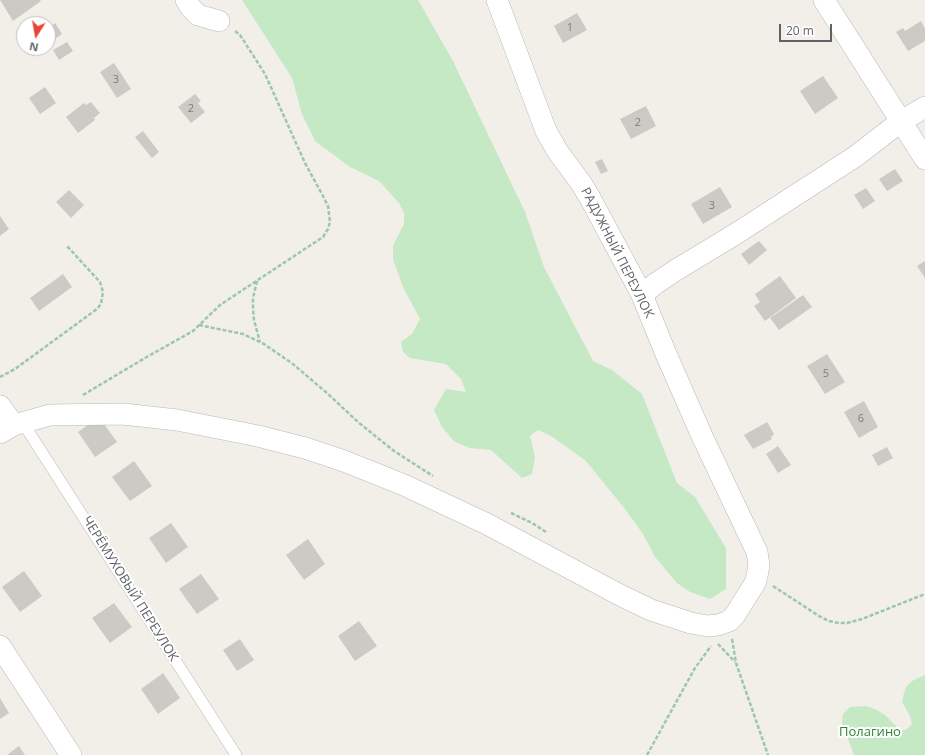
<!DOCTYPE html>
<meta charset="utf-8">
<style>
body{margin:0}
#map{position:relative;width:925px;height:755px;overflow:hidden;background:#f1efe8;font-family:"Open Sans",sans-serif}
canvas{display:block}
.north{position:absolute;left:16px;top:16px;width:40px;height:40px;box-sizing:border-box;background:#fff;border:1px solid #bfc1c3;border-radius:50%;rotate:191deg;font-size:11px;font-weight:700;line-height:16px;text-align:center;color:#5f6368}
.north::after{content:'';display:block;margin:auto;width:14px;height:18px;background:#ea4335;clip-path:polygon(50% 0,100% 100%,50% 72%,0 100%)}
.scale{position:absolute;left:779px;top:24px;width:53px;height:18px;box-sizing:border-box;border:2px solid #5f6368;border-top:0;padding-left:5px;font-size:12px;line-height:14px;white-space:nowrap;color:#5f6368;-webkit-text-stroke:3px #fff;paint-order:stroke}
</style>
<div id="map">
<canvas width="925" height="755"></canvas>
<div class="north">N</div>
<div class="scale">20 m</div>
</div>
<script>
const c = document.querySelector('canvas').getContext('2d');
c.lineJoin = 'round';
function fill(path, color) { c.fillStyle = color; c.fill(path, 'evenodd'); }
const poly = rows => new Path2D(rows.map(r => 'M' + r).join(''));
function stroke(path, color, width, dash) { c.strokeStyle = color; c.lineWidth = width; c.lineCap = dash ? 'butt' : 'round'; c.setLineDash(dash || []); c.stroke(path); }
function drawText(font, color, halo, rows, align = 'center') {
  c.font = font + ' "Open Sans",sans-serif'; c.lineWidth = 4; c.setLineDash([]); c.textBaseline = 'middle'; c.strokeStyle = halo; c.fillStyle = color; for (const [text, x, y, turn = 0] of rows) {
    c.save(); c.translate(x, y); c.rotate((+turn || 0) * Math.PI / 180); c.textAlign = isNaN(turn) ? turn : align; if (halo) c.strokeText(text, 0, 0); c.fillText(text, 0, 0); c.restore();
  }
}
const green = poly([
 [242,0,418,0,453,61,525,212,544,267,593,361,612,370,642,394,677,483,695,497,726,548,726,589,710,599,690,592,677,583,655,557,643,534,625,509,586,461,551,436,538,430,530,436,535,457,532,474,522,478,491,450,470,448,455,442,442,427,434,410,446,389,466,392,461,379,446,364,410,358,403,352,401,342,412,334,420,319,403,287,393,259,393,246,404,224,404,213,399,203,379,181,350,167,315,141,302,114,292,78],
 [925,675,925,755,854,755,842,723,843,714,850,707,866,706,877,710,885,715,901,731,907,729,912,724,910,716,902,702,904,693,906,687,912,681]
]);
const building = poly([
 [0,0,40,0,41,1,13,21],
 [577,13,587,30,563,43,554,26],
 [921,21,925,29,925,41,908,51,896,32,903,28,905,31],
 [55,23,62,34,48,44,48,28],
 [67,42,73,51,59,60,53,50],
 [114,63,131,89,117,98,100,72],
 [823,76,838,98,815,114,800,91],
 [45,87,56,103,40,114,29,98],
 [195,94,201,101,198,103,205,112,191,123,178,107],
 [91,102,100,113,94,118,95,120,78,133,66,117,84,103,86,105],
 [646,106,656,126,631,139,620,119],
 [143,131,159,152,152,158,135,137],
 [602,159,608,171,601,174,595,162],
 [895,169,903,181,887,191,879,179],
 [720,187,732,207,703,224,691,204],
 [866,188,875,201,863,209,854,195],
 [69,190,84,205,71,218,56,202],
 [0,216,9,229,0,236],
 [759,241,767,250,749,265,741,254],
 [925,261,925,278,917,266],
 [63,274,72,287,39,311,30,298],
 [780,276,796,298,765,321,754,306,760,302,755,294],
 [803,295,812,307,779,330,770,318],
 [827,354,845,382,825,394,807,366],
 [864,401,878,427,859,438,844,412],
 [99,417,117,442,95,457,78,432],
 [767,422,774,434,771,437,772,439,753,449,744,435],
 [778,446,791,465,778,473,766,454],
 [887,447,893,458,878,466,872,455],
 [134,461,152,486,130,501,112,477],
 [171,523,188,547,166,563,149,538],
 [308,539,325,564,304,580,286,555],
 [24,571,42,596,20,612,2,587],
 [201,574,219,599,197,614,179,589],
 [114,603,132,627,110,643,92,618],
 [359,621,377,646,355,661,338,636],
 [240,639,254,660,237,671,223,650],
 [163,673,180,698,158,714,141,689],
 [0,698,9,713,0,719],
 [19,746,25,755,7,755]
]);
const path = poly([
 [257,281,253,298,253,309,254,320,260,342],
 [199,325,243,334,264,344,293,364,328,394,358,422,394,451,433,476],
 [0,377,15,369,97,309,101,304,103,292,100,282,67,246],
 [83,395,145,358,193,331,220,305,323,237,328,229,330,222,328,206,323,196,305,163,265,74,240,35,234,30],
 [511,513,532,523,546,532],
 [773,586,819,616,829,621,839,623,847,623,862,619,925,594],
 [732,639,736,663,768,755],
 [718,644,735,662],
 [647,755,695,668,711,646]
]);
const lane = poly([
 [23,423,236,755]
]);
const street = poly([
 [186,0,191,8,198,15,219,21],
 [824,0,925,159],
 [642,295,655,284,676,270,734,235,856,156,900,122,925,107],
 [0,406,14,425],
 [0,433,14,425,50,415,123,414,177,420,258,436,305,448,344,461,404,485,487,524,618,594,651,610,691,623,708,626,718,625,729,621,735,615,755,583,757,576,759,565,757,552,702,436,666,354,642,295,590,198,581,183,558,152,546,131,497,0],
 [0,646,71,755]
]);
const numberNames = [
 ["1",570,28],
 ["3",116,80],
 ["2",191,109],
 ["2",638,123],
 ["3",712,206],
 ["5",826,374],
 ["6",861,419]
];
const streetNames = [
 ["РАДУЖНЫЙ ПЕРЕУЛОК",617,253,63],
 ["ЧЕРЁМУХОВЫЙ ПЕРЕУЛОК",130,589,58]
];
const parkNames = [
 ["Полагино",870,732]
];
fill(green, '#c5e8c5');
fill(building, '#cccac5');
stroke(lane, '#b5b8bc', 12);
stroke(street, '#b5b8bc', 22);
stroke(path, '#9cc7a9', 2.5, [4, 2]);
stroke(lane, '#fff', 11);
stroke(street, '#fff', 21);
drawText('11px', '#7a7d7f', null, numberNames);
drawText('13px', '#5f6368', '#fff', streetNames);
drawText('13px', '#348238', '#fff', parkNames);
</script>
